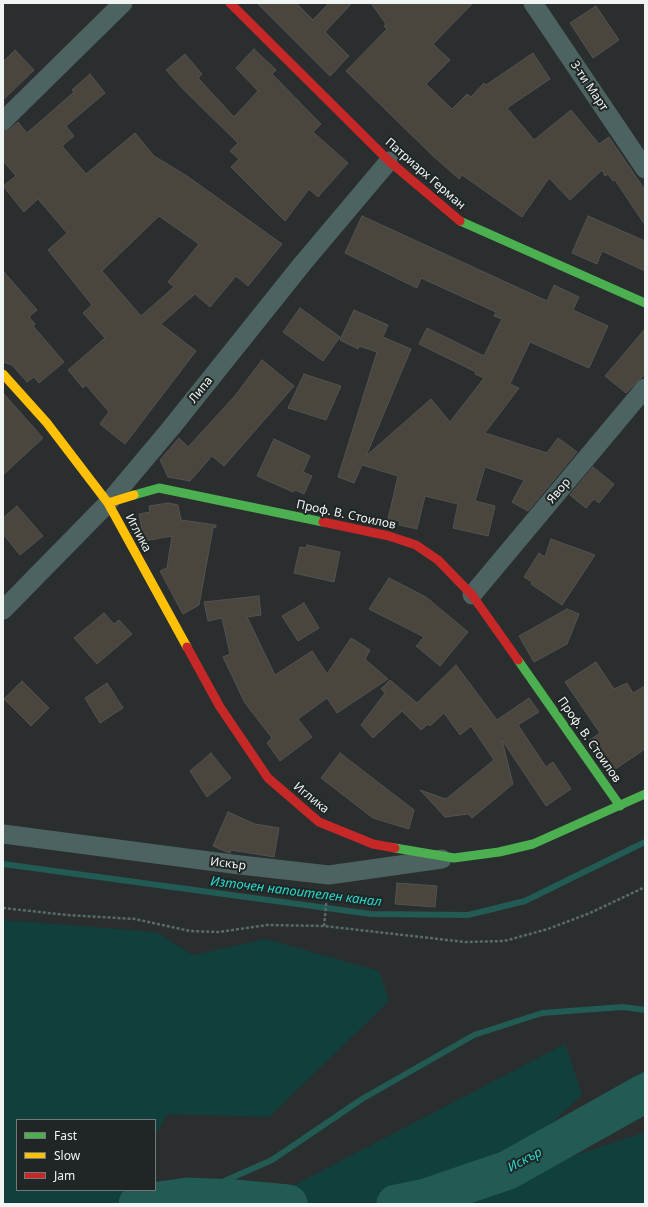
<!DOCTYPE html>
<meta charset="utf-8">
<style>
body{margin:0}
#map{position:relative;width:648px;height:1207px;overflow:hidden;background:#2a2e2e;font-family:"Noto Sans",sans-serif}
canvas{display:block}
.frame{position:absolute;inset:0;border:4px solid #f0f5f4;pointer-events:none}
.legend{position:absolute;left:16px;top:1119px;width:140px;height:72px;box-sizing:border-box;background:#1f2625;border:1px solid #737978;margin:0;padding:5px 7px;list-style:none;font-size:12px;color:#f0f5f4}
.legend li{display:flex;align-items:center;gap:8px;height:20px}
.legend b{width:20px;border:1px solid #737978}
</style>
<div id="map">
<canvas width="648" height="1207"></canvas>
<div class="frame"></div>
<ul class="legend">
<li><b style="height:5px;background:#4caf50"></b>Fast</li>
<li><b style="height:5px;background:#ffc107"></b>Slow</li>
<li><b style="height:5px;background:#c62828"></b>Jam</li>
</ul>
</div>
<script>
const c = document.querySelector('canvas').getContext('2d');
c.lineJoin = 'round';
function fill(path, color) { c.fillStyle = color; c.fill(path, 'evenodd'); }
const poly = rows => new Path2D(rows.map(r => 'M' + r).join(''));
function stroke(path, color, width, dash) { c.strokeStyle = color; c.lineWidth = width; c.lineCap = dash ? 'butt' : 'round'; c.setLineDash(dash || []); c.stroke(path); }
function drawText(font, color, halo, rows, align = 'center') {
  c.font = font + ' "Noto Sans",sans-serif'; c.lineWidth = 4; c.setLineDash([]); c.textBaseline = 'middle'; c.strokeStyle = halo; c.fillStyle = color; for (const [text, x, y, turn = 0] of rows) {
    c.save(); c.translate(x, y); c.rotate((+turn || 0) * Math.PI / 180); c.textAlign = isNaN(turn) ? turn : align; if (halo) c.strokeText(text, 0, 0); c.fillText(text, 0, 0); c.restore();
  }
}
const green = poly([
 [3,920,156,932,193,955,266,939,379,971,389,1001,269,1117,167,1114,155,1136,155,1120,17,1120,17,1190,125,1190,117,1204,3,1204],
 [565,1044,582,1095,513,1158,522,1173,645,1132,645,1204,254,1204,262,1202]
]);
const water = poly([
 [645,1071,645,1109,616,1126,508,1170,612,1092]
]);
const stream = poly([
 [3,864,371,914,468,915,525,901,645,842],
 [188,1197,272,1160,362,1099,474,1035,542,1013,623,1007,645,1010]
]);
const river = poly([
 [138,1204,188,1197,234,1199,288,1204],
 [396,1204,426,1198,508,1170,645,1093]
]);
const building = poly([
 [257,3,296,3,313,20,329,3,352,3,325,32,349,56,330,76,257,3],
 [371,3,473,3,433,44,450,60,426,84,452,109,467,94,471,97,484,83,486,85,533,53,550,79,507,108,534,140,571,110,599,144,609,137,645,190,645,225,615,180,613,181,608,174,605,176,602,170,570,200,549,178,522,217,462,175,459,179,432,155,346,71,387,29,384,26,386,24,371,3],
 [596,6,619,40,593,58,570,23,596,6],
 [254,49,276,70,272,74,321,124,313,132,348,163,318,197,309,189,285,221,231,167,239,159,230,151,238,143,185,91,166,70,185,54,202,74,198,78,234,117,258,91,236,68,254,49],
 [15,50,34,70,3,100,3,62,15,50],
 [90,74,105,93,66,126,74,136,62,146,86,174,135,133,154,156,187,176,282,244,248,286,236,276,210,307,195,294,161,324,196,351,125,444,100,424,109,412,86,385,83,388,68,370,105,338,83,313,92,305,48,250,67,233,38,199,24,212,3,186,16,176,3,161,3,132,10,129,18,122,27,133,74,92,72,90,90,74],
 [159,216,199,244,168,282,174,287,141,316,102,271,159,216],
 [362,216,547,301,554,285,579,297,573,310,608,326,589,368,530,342,510,384,519,388,485,433,547,453,558,438,577,452,528,511,512,502,524,480,485,467,475,501,495,506,488,536,453,528,458,504,425,496,417,529,399,525,400,521,388,519,398,476,362,465,354,483,338,477,377,352,359,346,358,349,340,340,354,310,388,325,383,337,411,349,366,456,431,399,450,422,484,378,475,374,476,372,419,344,427,328,484,356,502,319,494,316,496,312,421,278,417,288,345,253,362,216],
 [588,216,645,241,645,271,602,251,597,264,572,253,588,216],
 [3,271,37,310,29,317,35,324,33,326,64,362,39,383,34,377,27,382,12,365,3,362,3,271],
 [300,308,340,337,323,361,283,332,300,308],
 [645,329,645,374,626,393,605,376,645,329],
 [262,360,294,386,224,466,212,456,190,481,168,477,160,460,179,438,188,447,234,397,262,360],
 [304,374,341,386,326,420,288,408,304,374],
 [3,393,43,438,3,475,3,393],
 [274,439,310,456,303,472,312,476,304,494,295,490,293,492,257,476,274,439],
 [593,467,614,484,599,503,594,499,586,508,570,495,593,467],
 [168,503,178,505,181,520,216,525,216,527,213,528,199,605,183,614,160,571,167,568,172,536,144,541,139,514,150,512,149,506,168,503],
 [17,506,43,536,20,555,3,534,3,518,17,506],
 [551,539,595,555,562,605,531,584,532,582,524,577,539,553,545,557,551,539],
 [307,545,340,552,334,582,294,573,300,547,306,548,307,545],
 [389,578,426,597,468,632,440,666,416,646,424,637,369,609,389,578],
 [259,596,261,615,247,617,275,675,312,651,327,674,351,638,370,650,365,659,388,679,337,713,327,698,298,719,312,737,280,761,267,743,272,738,245,703,223,657,230,654,222,618,208,621,204,602,259,596],
 [304,603,319,628,298,641,282,616,304,603],
 [567,609,579,614,567,644,534,662,519,636,567,609],
 [104,613,114,624,119,620,132,634,97,664,74,638,104,613],
 [596,662,614,689,627,683,633,693,645,686,645,749,611,772,590,740,600,733,565,682,596,662],
 [456,665,497,720,529,698,539,712,518,725,546,767,553,762,571,789,546,806,502,740,513,784,472,818,468,814,445,817,420,790,446,799,494,760,471,726,460,735,444,713,430,726,428,724,421,730,402,711,373,738,361,725,385,693,381,689,390,680,417,703,456,665],
 [22,681,49,708,31,726,4,699,22,681],
 [107,683,123,708,100,723,85,698,107,683],
 [211,753,231,778,207,797,190,771,211,753],
 [340,753,414,810,409,829,373,818,321,778,340,753],
 [228,812,255,824,279,828,274,857,231,850,230,853,227,852,213,846,228,812],
 [397,883,437,886,435,907,395,904,397,883]
]);
const path = poly([
 [3,908,67,915,135,919,190,931,219,932,267,925,324,926,465,942,504,941,548,929,590,913,645,887],
 [324,926,327,895]
]);
const street = poly([
 [533,3,645,169],
 [3,121,123,3],
 [472,595,645,388],
 [3,610,108,503,171,428,303,263,389,161],
 [3,834,232,864,329,875,442,859]
]);
const fast = poly([
 [460,221,645,303],
 [134,495,159,488,323,522],
 [518,660,620,806],
 [395,848,454,858,499,852,533,844,645,794]
]);
const slow = poly([
 [3,374,47,423,108,503,134,495],
 [108,503,187,647]
]);
const jam = poly([
 [230,3,389,161,460,221],
 [323,522,389,536,416,545,438,560,472,595,518,660],
 [187,647,220,707,268,778,319,822,373,844,395,848]
]);
const streetNames = [
 ["3-ти Март",589,86,56],
 ["Патриарх Герман",425,174,41],
 ["Липа",201,390,-51],
 ["Явор",559,491,-50],
 ["Проф. В. Стоилов",346,515,12],
 ["Иглика",138,533,62],
 ["Проф. В. Стоилов",589,740,55],
 ["Иглика",311,798,39],
 ["Искър",228,864,7]
];
const waterNames = [
 ["Източен напоителен канал",296,892,7],
 ["Искър",525,1160,-28]
];
fill(green, '#11403c');
fill(water, '#225a54');
stroke(stream, '#225a54', 6);
stroke(river, '#225a54', 39);
fill(building, '#4a453d');
stroke(building, '#525453', 1);
stroke(path, '#5b6a69', 2.5, [3, 2]);
stroke(street, '#4d6361', 19);
stroke(fast, '#4caf50', 9);
stroke(slow, '#ffc107', 9);
stroke(jam, '#c62828', 9);
drawText('12px', '#f0f5f4', '#1f2625', streetNames);
drawText('italic 13px', '#28dacc', '#1f2625', waterNames);
</script>
